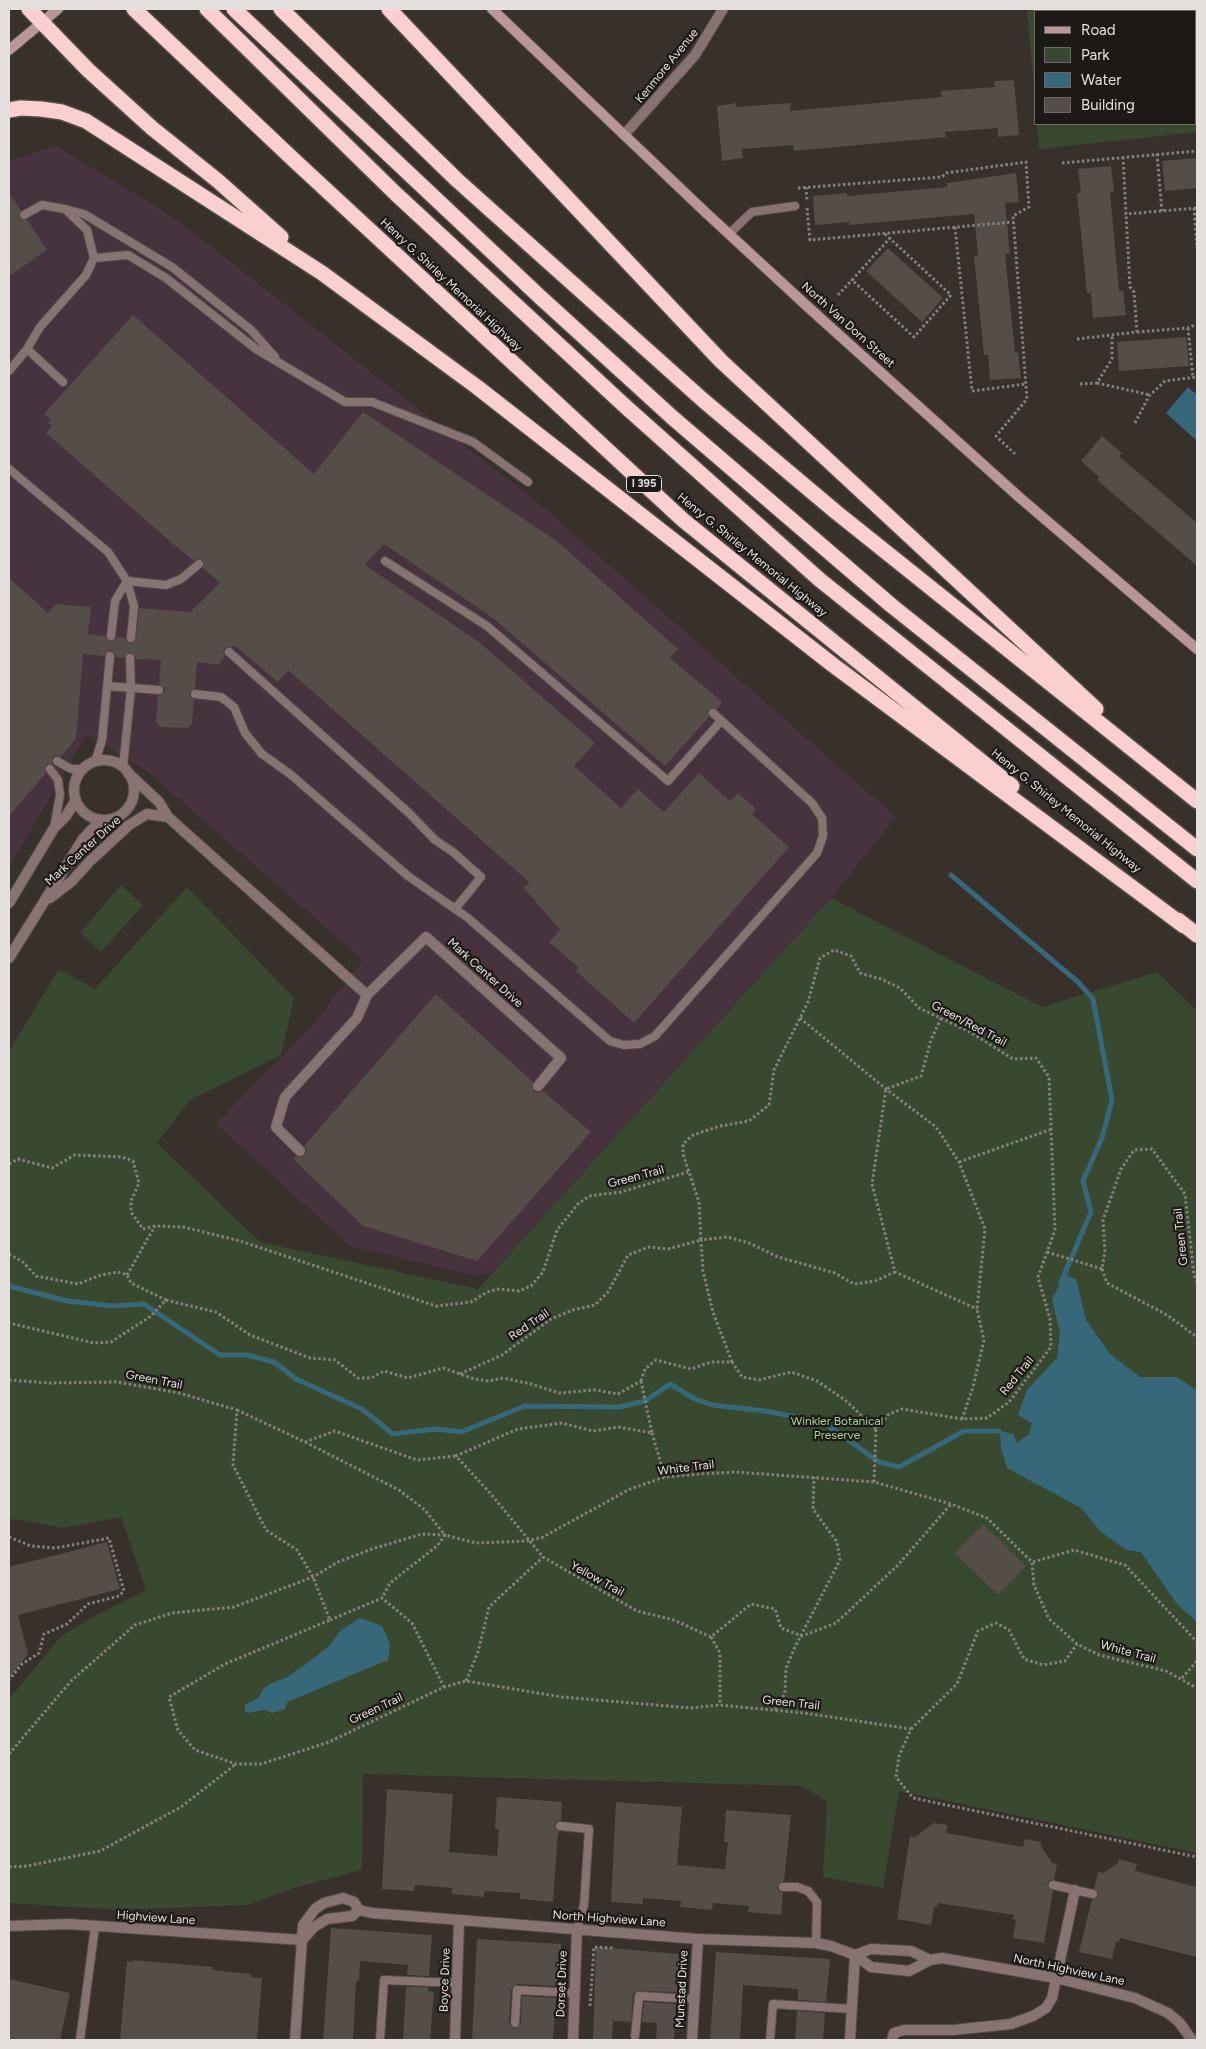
<!DOCTYPE html>
<style>
body{margin:0}
#map{position:relative;width:1206px;height:2049px;overflow:hidden;background:#37302b;font-family:Figtree,sans-serif}
canvas{display:block}
.frame{position:absolute;inset:0;border:10px solid #e5e0dd;pointer-events:none}
.legend{position:absolute;left:1034px;top:10px;width:162px;height:115px;box-sizing:border-box;background:#1c1917;border:1px solid #6c6966;margin:0;padding:6px 9px;list-style:none;font-size:15px;color:#e5e0dd}
.legend li{display:flex;align-items:center;gap:10px;height:25px}
.legend b{width:25px;border:1px solid #6c6966}
</style>
<div id="map">
<canvas width="1206" height="2049"></canvas>
<div class="frame"></div>
<ul class="legend">
<li><b style="height:6px;background:#b99798"></b>Road</li>
<li><b style="height:14px;background:#394930"></b>Park</li>
<li><b style="height:14px;background:#37687a"></b>Water</li>
<li><b style="height:14px;background:#544d48"></b>Building</li>
</ul>
</div>
<script>
const c = document.querySelector('canvas').getContext('2d');
c.lineJoin = 'round';
function fill(path, color) { c.fillStyle = color; c.fill(path, 'evenodd'); }
const poly = rows => new Path2D(rows.map(r => 'M' + r).join(''));
function stroke(path, color, width, dash) { c.strokeStyle = color; c.lineWidth = width; c.lineCap = dash ? 'butt' : 'round'; c.setLineDash(dash || []); c.stroke(path); }
function drawText(font, color, halo, rows, align = 'center') {
  c.font = font + ' Figtree,sans-serif'; c.lineWidth = 4.5; c.setLineDash([]); c.textBaseline = 'middle'; c.strokeStyle = halo; c.fillStyle = color; for (const [text, x, y, turn = 0] of rows) {
    c.save(); c.translate(x, y); c.rotate((+turn || 0) * Math.PI / 180); c.textAlign = isNaN(turn) ? turn : align; if (halo) c.strokeText(text, 0, 0); c.fillText(text, 0, 0); c.restore();
  }
}
const commercial = poly([
 [55,145,176,219,543,507,896,817,831,898,491,1274,476,1276,350,1246,216,1124,311,1027,363,960,148,772,87,734,9,868,9,161]
]);
const green = poly([
 [1027,9,1197,9,1197,132,1039,149,1037,124,1195,124,1195,11,1035,11,1035,100],
 [121,885,143,905,101,952,80,933],
 [187,887,294,998,281,1055,190,1100,157,1143,260,1242,478,1289,831,898,1042,1007,1157,972,1197,1011,1197,1853,899,1791,883,1888,823,1877,827,1802,803,1786,363,1774,362,1870,297,1887,247,1905,118,1910,9,1903,9,1699,61,1636,96,1615,146,1590,121,1517,64,1528,9,1518,9,1051,59,969,95,989]
]);
const water = poly([
 [1188,387,1197,395,1197,441,1166,413],
 [1065,1275,1076,1279,1086,1320,1111,1355,1140,1377,1176,1377,1197,1390,1197,1622,1177,1604,1141,1552,1126,1550,1101,1532,1081,1508,1007,1468,1001,1448,1000,1431,1013,1434,1017,1443,1029,1434,1032,1423,1018,1415,1027,1390,1057,1358,1060,1333,1052,1299],
 [360,1618,382,1626,390,1644,388,1660,287,1702,285,1709,272,1713,264,1710,248,1713,245,1711,245,1705,258,1698,264,1688,274,1682,286,1678,309,1662,329,1646,341,1630]
]);
const stream = poly([
 [951,875,1078,982,1093,999,1112,1100,1102,1138,1083,1181,1091,1212,1061,1282],
 [9,1286,67,1301,113,1306,144,1304,220,1355,247,1355,274,1362,296,1379,362,1409,393,1434,436,1429,461,1432,525,1406,619,1407,645,1401,670,1384,695,1399,713,1405,765,1411,823,1422,879,1462,899,1467,964,1431,999,1431]
]);
const building = poly([
 [1014,80,1019,135,998,137,998,128,945,132,946,137,794,151,793,145,742,149,743,158,722,161,717,106,736,103,736,107,791,103,790,111,942,97,940,91,995,87,994,81],
 [1197,158,1197,188,1165,191,1162,161],
 [1111,166,1114,192,1110,192,1119,291,1123,291,1126,315,1093,318,1091,293,1087,293,1077,193,1081,193,1078,169],
 [1016,173,1019,202,1005,203,1010,254,1005,254,1015,352,1018,352,1021,378,990,380,988,355,984,355,974,256,978,255,974,214,849,225,849,222,815,225,813,196,847,193,847,196,947,187,947,183],
 [9,193,21,211,19,218,27,220,47,250,9,276],
 [888,248,943,298,922,322,866,271],
 [133,315,314,474,363,412,558,542,678,649,670,658,722,702,717,709,709,710,709,717,665,766,493,618,384,544,365,565,479,642,595,743,574,766,621,808,638,789,664,812,699,773,730,801,738,793,756,809,752,814,789,847,634,1023,576,971,579,968,549,942,560,930,524,888,529,882,288,670,278,682,235,646,225,648,223,651,225,656,218,665,197,662,195,688,189,694,194,700,192,724,187,728,160,727,156,722,158,696,165,691,164,687,159,684,161,660,136,659,130,652,124,658,116,657,114,652,110,650,104,656,83,654,76,739,61,757,56,755,52,758,52,764,47,764,45,767,46,773,9,816,9,578,48,613,56,604,91,607,88,634,105,636,111,642,117,637,125,638,131,644,136,639,139,608,190,612,220,583,203,568,203,560,199,558,194,561,172,543,46,433,52,426,48,423,51,420,44,414],
 [1186,337,1189,366,1119,371,1117,342],
 [1102,436,1122,453,1119,456,1197,523,1197,566,1097,480,1099,477,1081,461],
 [436,994,533,1082,533,1091,537,1093,543,1091,591,1132,477,1261,363,1226,293,1159,296,1156,301,1158,305,1155,307,1150,304,1146],
 [983,1524,1026,1566,998,1595,955,1553],
 [107,1542,120,1589,18,1615,28,1654,9,1678,9,1567],
 [387,1789,453,1794,449,1852,497,1856,499,1829,495,1829,497,1797,562,1802,561,1820,556,1822,554,1826,560,1832,558,1833,553,1902,520,1899,520,1893,484,1891,484,1897,452,1894,452,1888,415,1885,414,1891,382,1889],
 [616,1802,682,1807,677,1865,725,1869,728,1842,724,1842,726,1810,791,1815,784,1881,777,1887,778,1890,783,1893,781,1915,748,1912,749,1906,713,1903,712,1910,680,1907,681,1901,643,1898,643,1904,611,1902],
 [934,1823,948,1825,946,1833,1023,1847,1025,1839,1041,1842,1041,1846,1052,1863,1057,1864,1054,1880,1049,1881,1047,1884,1053,1891,1044,1943,1013,1938,1016,1920,1013,1919,1014,1915,938,1903,937,1907,934,1907,931,1925,897,1919,910,1836,915,1837],
 [1119,1859,1137,1864,1135,1871,1197,1887,1197,1957,1120,1938,1119,1942,1116,1942,1112,1959,1079,1952,1092,1899,1098,1896,1094,1889,1098,1872,1103,1873,1118,1863],
 [331,1928,432,1935,429,1976,407,1975,408,1965,360,1961,359,1981,356,1981,353,2040,323,2040],
 [477,1939,561,1944,557,1986,517,1984,511,1990,509,2023,514,2029,521,2024,522,1996,556,1998,553,2040,472,2040],
 [596,1947,680,1954,677,1992,636,1991,633,1995,631,2022,613,2021,612,2040,593,2040],
 [716,1952,830,1959,826,2002,798,2000,798,1989,743,1985,740,2040,710,2040],
 [133,1960,213,1967,212,1970,251,1974,251,1977,262,1978,257,2040,120,2040,127,1961,133,1962],
 [9,1979,70,1993,60,2040,9,2040],
 [406,1987,428,1987,428,1991,434,1992,430,2040,403,2040],
 [644,2002,676,2004,674,2040,656,2040,657,2023,642,2022],
 [797,2011,825,2013,823,2040,795,2040]
]);
const path = poly([
 [1157,154,1162,211],
 [1123,157,1126,214,1197,208],
 [1062,163,1197,151],
 [806,187,807,202],
 [798,188,942,177,946,173,1026,162,1029,207,1013,216,1027,399,996,436,1015,454],
 [807,208,810,240,1013,222],
 [1194,208,1197,248],
 [955,227,972,391,1026,384],
 [885,234,951,295,914,337,852,280,890,238],
 [838,295,852,280],
 [1188,328,1193,378],
 [1137,332,1188,328,1197,324],
 [1077,339,1137,332,1134,292,1130,287,1126,214],
 [1097,383,1150,395],
 [1080,384,1097,383,1112,359,1112,335],
 [1135,423,1149,396,1165,381,1197,377],
 [800,1018,886,1089,936,1127,959,1162,985,1229,977,1309,984,1340,973,1387,962,1419],
 [941,1018,931,1040,921,1076,886,1089,872,1184,895,1272,977,1309],
 [959,1162,1052,1129],
 [9,1164,18,1159,52,1168,75,1155,122,1157,133,1161,139,1183,131,1201,131,1212,143,1229,155,1226,183,1227,240,1241,436,1306,471,1302,487,1292,498,1289,519,1291,531,1286,543,1272,557,1230,578,1204,589,1196,621,1192,688,1172],
 [1047,1252,1102,1269,1105,1251,1103,1220,1121,1169,1134,1150,1152,1149,1185,1194,1194,1275,1197,1282],
 [9,1254,23,1262,36,1276,78,1284,101,1275,118,1272,127,1275,131,1283,166,1300,151,1316,111,1342,94,1343,9,1323],
 [1102,1269,1107,1283,1167,1315,1197,1337],
 [127,1275,155,1226],
 [166,1300,216,1312,250,1335,310,1358,335,1360,358,1378,371,1378,384,1371,408,1378,443,1368,474,1379,488,1381,503,1378,531,1384,559,1393,595,1390,618,1394,641,1381],
 [732,1362,713,1312,703,1271,701,1240,727,1237,749,1243,778,1257,835,1273,854,1284,875,1281,895,1272],
 [460,1374,502,1355,551,1319,573,1310,595,1305,608,1292,628,1255,649,1247,668,1249,701,1240,699,1202,683,1154,683,1144,693,1135,720,1126,749,1121,769,1105,774,1070,808,1002,820,958,834,950,851,956,860,973,881,979,900,988,919,1008,970,1032,1013,1059,1036,1058,1049,1077,1055,1230,1038,1277,1050,1319,1051,1347,1009,1402,987,1418,962,1419,902,1409,889,1414,876,1429],
 [9,1380,50,1383,117,1382,179,1393,237,1410,233,1465,266,1530,297,1550,313,1577,330,1620,225,1664,169,1697,178,1730,195,1750,236,1764,261,1764,329,1742,444,1687,466,1681,562,1697,691,1708,720,1705,804,1713,911,1729,899,1756,896,1777,913,1798,1197,1857],
 [641,1381,652,1433,618,1427,593,1431,562,1423,518,1429,456,1456,490,1493,543,1557,637,1611,674,1620,711,1637,751,1604,775,1609,781,1628,802,1636,836,1623,898,1565,951,1504],
 [641,1381,645,1369,656,1360,691,1369,711,1362,732,1362,742,1377,759,1380,791,1372,817,1381,845,1400,876,1429],
 [237,1410,305,1442,335,1431,417,1460,456,1456],
 [652,1433,665,1477],
 [305,1442,399,1490,425,1510,445,1535,437,1546,390,1583,382,1598],
 [874,1482,876,1429],
 [9,1537,31,1546,56,1548,109,1538,124,1591,119,1596,88,1604,67,1624,44,1634,39,1653,22,1664,9,1680],
 [1033,1562,1074,1550,1125,1565,1197,1642],
 [330,1620,382,1598,412,1623,444,1687],
 [711,1637,720,1653,720,1705],
 [1182,1678,1197,1661],
 [466,1681,478,1652,489,1607,543,1557],
 [775,1710,785,1693,786,1668,795,1647,840,1560,837,1542,813,1509,814,1477],
 [911,1729,957,1684,978,1631,996,1623,1009,1630,1024,1659,1043,1665,1065,1661,1077,1644],
 [9,1754,71,1681,135,1625,172,1613,234,1607,313,1577,338,1562,372,1549,422,1534,445,1535,476,1543,527,1541,543,1537,630,1489,665,1477,700,1474,736,1472,874,1482,951,1504,987,1518,1032,1562,1034,1585,1049,1619,1077,1644,1099,1655,1166,1671,1197,1688],
 [9,1867,27,1866,100,1851,181,1807,236,1764],
 [590,2006,594,1947,615,1948]
]);
const service = poly([
 [65,209,84,214,172,267,251,330,275,357],
 [729,234,752,212,795,206],
 [94,258,128,255,166,278,256,349,345,402,372,402,473,442,528,482],
 [27,349,63,382],
 [9,371,27,349,40,327,86,275,94,258,87,230,65,209,42,205,24,215],
 [9,469,108,552,127,581,134,606,131,638],
 [385,561,487,626,668,781,721,721],
 [127,581,166,585,181,579,199,564],
 [111,636,115,601,127,581],
 [229,652,409,813,435,840,453,852,481,877,455,909],
 [107,686,159,690],
 [195,694,221,697,234,707,245,733,262,754,290,774,408,876,468,918,610,1041,624,1045,640,1044,655,1036,817,853,823,836,822,818,812,803,713,713],
 [57,761,71,769,84,769],
 [95,762,102,740,110,656],
 [123,767,131,689,130,658],
 [50,769,58,780,60,795,54,828],
 [560,1826,589,1829,584,1905,577,1929],
 [1053,1885,1093,1894],
 [783,1887,797,1887,808,1891,817,1902,816,1943],
 [515,2023,517,1990,574,1993],
 [635,2036,639,1996,694,1999],
 [80,2040,95,1927],
 [380,2040,384,1980,457,1983],
 [770,2040,773,2004,852,2009]
]);
const minor = poly([
 '74 790a30 30 0 1 1 60 0a30 30 0 1 1-60 0Z',
 [128,773,159,802,168,817,367,995,426,937,561,1058,538,1086],
 [50,898,72,881,90,861,129,825,147,814,168,817],
 [9,903,54,828,66,816,76,800],
 [9,958,83,839,101,820],
 [300,1151,276,1127,285,1097,357,1018,367,995],
 [9,1926,68,1924,302,1940],
 [302,1940,314,1927,327,1919,352,1916,359,1910],
 [855,1955,871,1949,911,1951,930,1960],
 [295,2040,303,1925,315,1909,324,1903,343,1898,354,1902,359,1910,372,1913,698,1939,816,1943,831,1946,855,1955,871,1967,909,1971,930,1960,942,1958,1056,1978,1135,1998,1168,2013,1179,2022,1192,2040],
 [455,2040,459,1922],
 [573,2040,577,1929],
 [692,2040,698,1939],
 [850,2040,855,1955],
 [892,2040,894,2033,904,2030,953,2030,1011,2024,1033,2016,1046,2008,1052,1998,1075,1890]
]);
const tertiary = poly([
 [624,135,695,55,723,9]
]);
const secondary = poly([
 [492,9,703,210,808,307,1019,497,1197,649],
 [9,50,58,9]
]);
const motorway = poly([
 [29,9,88,70,152,128,218,181,281,237],
 [134,9,296,162,683,520,1012,786],
 [207,9,396,194,626,407,820,580,1197,881],
 [234,9,539,296,673,418,892,606,1197,849],
 [281,9,457,180,704,401,836,512,1197,801],
 [389,9,721,361,1096,709],
 [9,110,21,108,41,109,62,112,86,121,322,273,477,387,833,665,1184,926],
 [1178,920,1197,935]
]);
const shields = [
 [644,484,35]
];
const shieldNames = [
 ["I 395",644,484]
];
const streetNames = [
 ["Kenmore Avenue",667,66,-51],
 ["Henry G. Shirley Memorial Highway",451,285,43],
 ["North Van Dorn Street",848,325,42],
 ["Henry G. Shirley Memorial Highway",752,555,39],
 ["Henry G. Shirley Memorial Highway",1066,811,39],
 ["Mark Center Drive",83,851,-42],
 ["Mark Center Drive",485,973,42],
 ["Green/Red Trail",969,1024,28],
 ["Green Trail",636,1177,-15],
 ["Green Trail",1181,1237,-96],
 ["Red Trail",529,1325,-34],
 ["Red Trail",1017,1376,-51],
 ["Green Trail",154,1380,11],
 ["White Trail",686,1468,-7],
 ["Yellow Trail",597,1579,29],
 ["White Trail",1128,1652,15],
 ["Green Trail",791,1703,6],
 ["Green Trail",376,1709,-25],
 ["Highview Lane",156,1918,4],
 ["North Highview Lane",609,1919,4],
 ["North Highview Lane",1069,1970,12],
 ["Boyce Drive",445,1980,-88],
 ["Dorset Drive",562,1984,-88],
 ["Munstad Drive",682,1989,-87]
];
const parkNames = [
 ["Winkler Botanical",837,1421],
 ["Preserve",837,1435]
];
fill(commercial, '#46333d');
fill(green, '#394930');
fill(water, '#37687a');
stroke(stream, '#37687a', 5);
fill(building, '#544d48');
stroke(service, '#534c47', 10);
stroke(minor, '#534c47', 12);
stroke(tertiary, '#534c47', 12);
stroke(secondary, '#534c47', 12);
stroke(motorway, '#534c47', 18);
stroke(path, '#87817d', 3, [2.5, 2.5]);
stroke(service, '#887373', 8);
stroke(minor, '#887373', 10);
stroke(tertiary, '#887373', 10);
stroke(secondary, '#b99798', 10);
stroke(motorway, '#facfd0', 15);
for (const [x, y, w] of shields) { const box = new Path2D(); box.roundRect(x - w / 2, y - 8.5, w, 17, 4); c.fillStyle = '#1c1917'; c.fill(box); stroke(box, '#e5e0dd', 1); }
drawText('bold 11px', '#e5e0dd', null, shieldNames);
drawText('12px', '#e5e0dd', '#1c1917', streetNames);
drawText('12px', '#aad196', '#1c1917', parkNames);
</script>
